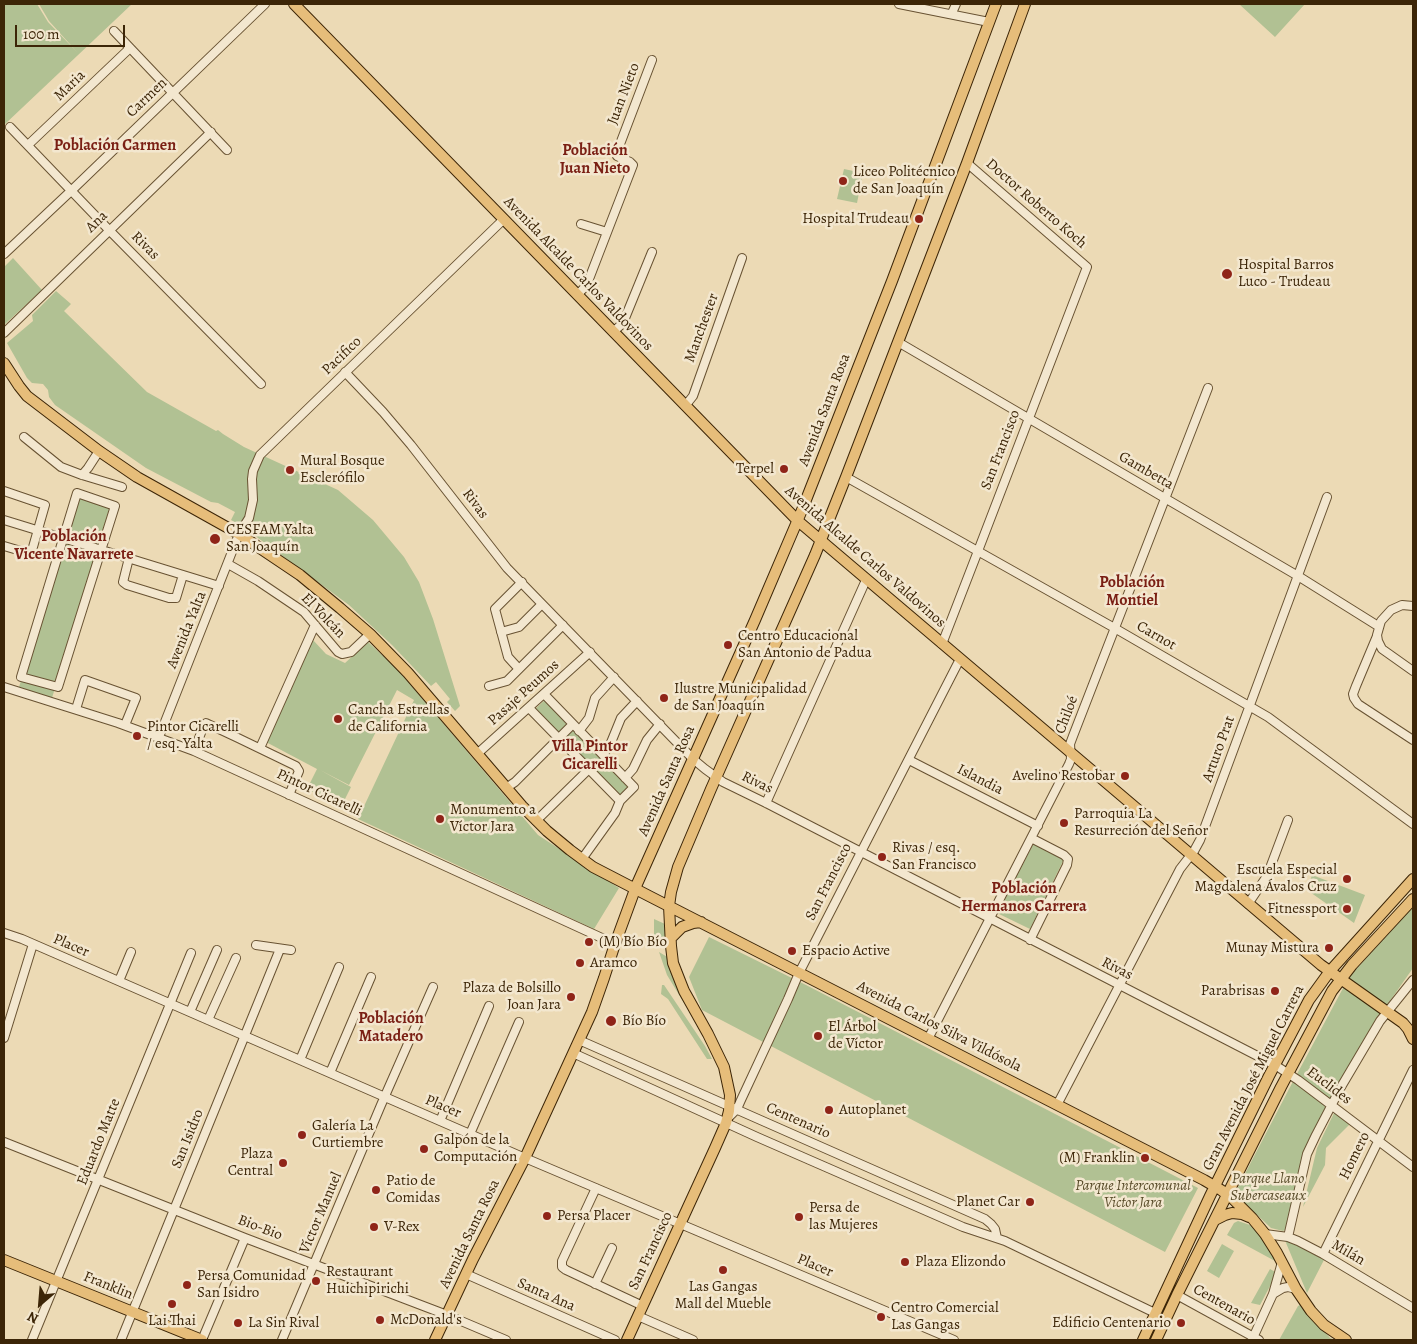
<!DOCTYPE html>
<meta charset="utf-8">
<style>
body{margin:0}
#map{position:relative;width:1417px;height:1344px;overflow:hidden;background:#ecdab5;font-family:Alegreya,serif}
canvas{display:block}
.frame{position:absolute;inset:0;border:5px solid #3c2507;pointer-events:none}
.north{position:absolute;left:15px;top:1279px;width:50px;height:50px;-webkit-text-stroke:4px #f3e7cf;paint-order:stroke;rotate:207deg;font-size:14px;font-weight:700;line-height:20px;text-align:center;color:#3c2507}
.north::after{content:'';display:block;margin:auto;width:18px;height:22px;background:#3c2507;clip-path:polygon(50% 0,100% 100%,50% 72%,0 100%)}
.scale{position:absolute;left:15px;top:25px;width:110px;height:22px;box-sizing:border-box;border:2px solid #3c2507;border-top:0;padding-left:6px;font-size:15px;line-height:18px;white-space:nowrap;color:#3c2507;-webkit-text-stroke:4px #f3e7cf;paint-order:stroke}
</style>
<div id="map">
<canvas width="1417" height="1344"></canvas>
<div class="frame"></div>
<div class="north">N</div>
<div class="scale">100 m</div>
</div>
<script>
const c = document.querySelector('canvas').getContext('2d');
c.lineJoin = 'round';
function fill(path, color) { c.fillStyle = color; c.fill(path, 'evenodd'); }
const poly = rows => new Path2D(rows.map(r => 'M' + r).join(''));
function stroke(path, color, width, dash) { c.strokeStyle = color; c.lineWidth = width; c.lineCap = dash ? 'butt' : 'round'; c.setLineDash(dash || []); c.stroke(path); }
function drawText(font, color, halo, rows, align = 'center') {
  c.font = font + ' Alegreya,serif'; c.lineWidth = 5; c.setLineDash([]); c.textBaseline = 'middle'; c.strokeStyle = halo; c.fillStyle = color; for (const [text, x, y, turn = 0] of rows) {
    c.save(); c.translate(x, y); c.rotate((+turn || 0) * Math.PI / 180); c.textAlign = isNaN(turn) ? turn : align; if (halo) c.strokeText(text, 0, 0); c.fillText(text, 0, 0); c.restore();
  }
}
const green = poly([
 [4,4,37,4,48,22,77,52,49,21,39,4,132,4,4,125],
 [1239,4,1305,4,1275,37],
 [844,169,863,173,857,203,837,199],
 [13,258,42,290,4,325,4,267],
 [56,291,71,304,64,311,147,392,216,431,218,430,223,434,244,447,338,490,373,520,404,557,419,582,433,619,460,706,455,711,447,702,450,699,436,682,431,686,392,645,349,605,254,535,252,532,231,520,235,512,218,503,211,502,146,468,55,405,49,397,48,390,43,384,32,383,27,378,7,343,33,321,32,315],
 [77,496,110,506,52,698,19,687,68,534],
 [313,640,326,654,345,663,368,642,397,669,538,835,619,888,594,929,358,819,414,700,397,690,349,785,320,770,351,787,341,807,307,789,317,769,266,742],
 [547,698,632,787,620,799,534,710],
 [1034,843,1064,859,1030,929,997,913],
 [1312,875,1365,895,1354,923,1307,890],
 [1413,907,1413,968,1378,1018,1306,1151,1287,1229,1283,1231,1271,1228,1236,1195,1236,1191,1289,1089,1349,977],
 [654,919,665,924,665,940,654,935],
 [709,937,806,985,1198,1188,1165,1252,702,1010,689,977],
 [659,952,669,958,687,1004,684,1003,667,975],
 [662,985,664,985,705,1046,712,1059,707,1059,668,999,661,994],
 [1335,1111,1351,1123,1326,1148,1325,1165,1303,1207,1317,1148],
 [1238,1221,1250,1225,1255,1229,1273,1255,1275,1261,1227,1235,1234,1223],
 [1284,1238,1325,1258,1307,1293,1289,1250],
 [1222,1244,1234,1251,1219,1278,1207,1271],
 [1270,1269,1277,1273,1260,1305,1251,1303],
 [1302,1304,1330,1338,1335,1340,1279,1340,1298,1306]
]);
const minor = poly([
 [899,4,989,22],
 [952,13,956,4],
 [114,31,227,150],
 [10,127,109,230,261,384],
 [28,145,130,48],
 [581,224,607,232],
 [4,254,72,190,265,4],
 [577,295,586,286,589,279,633,165,630,162,617,156,617,152,652,60],
 [613,332,623,323,652,252],
 [4,333,211,132],
 [898,342,1298,576,1378,626],
 [345,372,383,412,411,445,507,568,693,759,705,769,723,782,766,803,1275,1065,1298,1080,1413,1167],
 [685,406,693,396,742,258],
 [24,437,61,467,82,475,122,487],
 [82,475,88,468,99,451],
 [846,477,1111,626,1268,717,1413,824],
 [4,491,45,505,31,554,4,546],
 [77,493,115,506,58,687,21,677,77,493],
 [4,520,219,586],
 [129,558,123,582,127,585,169,598,176,598,183,575],
 [228,564,258,581,304,612,338,652,342,654,351,652,370,634],
 [1413,606,1402,605,1391,610,1381,621,1377,635,1378,641,1382,649,1413,671],
 [501,632,519,627,542,604],
 [1377,636,1356,686,1353,694,1354,698,1358,704,1413,740],
 [942,644,978,551,1087,267,967,163],
 [519,669,508,657,495,609,522,582],
 [489,686,507,681,563,625],
 [4,687,118,723,194,751,615,944],
 [544,694,634,787,620,801,615,813,582,859],
 [529,708,620,801],
 [76,709,85,680,136,698,125,725],
 [579,731,589,718,595,698,614,677],
 [159,737,239,534,249,518,253,500,252,479,253,471,260,455,504,219],
 [260,748,315,625],
 [194,751,204,725,206,723,238,738,296,766,299,771,289,795],
 [477,754,590,652],
 [603,755,610,745,621,718,637,701],
 [909,760,1038,826],
 [625,778,633,769,647,740,660,724],
 [506,788,515,782,573,724],
 [766,803,866,580],
 [536,821,589,769],
 [1248,904,1267,876,1288,820],
 [4,933,22,939,525,1158,954,1340],
 [1030,940,1067,865,1068,859,1064,855,1031,838],
 [256,945,291,950],
 [119,981,131,952],
 [190,1012,217,950],
 [208,1020,236,958],
 [4,1038,33,944],
 [928,1039,1069,764,1071,759,1070,744,1073,736,1208,388],
 [579,1040,985,1219,991,1224,995,1229,997,1238],
 [573,1053,757,1137,963,1227,1005,1241,1155,1313],
 [300,1060,339,967],
 [330,1073,371,977],
 [1057,1105,1180,869,1194,851,1200,840,1327,497],
 [727,1119,737,1109,741,1100,788,999,799,973,960,659],
 [440,1121,489,1006],
 [470,1134,519,1022],
 [4,1142,245,1238,447,1315,506,1340],
 [596,1188,562,1261,562,1267,566,1270,643,1306],
 [1265,1234,1288,1237,1298,1241,1323,1254,1413,1308],
 [1288,1237,1307,1154,1316,1135,1341,1087,1380,1021,1413,980],
 [1323,1254,1413,1070],
 [466,1274,615,1340],
 [595,1284,612,1248],
 [1273,1294,1283,1288,1288,1287,1296,1289],
 [1177,1295,1259,1340],
 [638,1316,693,1340],
 [32,1340,191,953],
 [121,1340,280,949],
 [202,1340,245,1238],
 [282,1340,381,1105,433,987],
 [1252,1340,1273,1294,1282,1262]
]);
const major = poly([
 [294,4,798,521,1321,965,1403,1023,1408,1029,1413,1039],
 [4,363,19,386,27,396,99,451,137,477,239,534,300,575,340,608,370,634,408,673,522,806,547,831,570,850,593,867,649,896,1204,1180,1221,1190,1233,1199,1252,1218,1265,1234,1277,1253,1296,1289,1311,1311,1324,1325,1346,1340],
 [670,939,682,927,693,923,701,922],
 [1215,1220,1225,1215,1232,1213,1242,1214,1249,1217],
 [4,1260,202,1340],
 [435,1340,473,1259,525,1158,592,1012,604,978,615,944,637,884,755,620,802,510,892,281,996,4],
 [627,1340,715,1148,726,1123,729,1111,730,1095,724,1067,708,1034,684,991,673,963,671,946,669,906,671,892,678,867,711,789,815,555,846,477,967,163,1025,4],
 [1143,1340,1210,1196,1269,1076,1309,1000,1330,971,1413,879],
 [1156,1340,1177,1295,1281,1087,1332,991,1352,965,1413,899]
]);
const markers = [
 [843,181,5,"#8f2418"],
 [919,219,5,"#8f2418"],
 [1227,274,6,"#8f2418"],
 [784,469,5,"#8f2418"],
 [290,470,5,"#8f2418"],
 [215,539,6,"#8f2418"],
 [728,645,5,"#8f2418"],
 [664,698,5,"#8f2418"],
 [338,719,5,"#8f2418"],
 [137,736,5,"#8f2418"],
 [1125,776,5,"#8f2418"],
 [440,819,5,"#8f2418"],
 [1064,823,5,"#8f2418"],
 [882,857,5,"#8f2418"],
 [1347,879,5,"#8f2418"],
 [1347,909,5,"#8f2418"],
 [589,942,5,"#8f2418"],
 [1329,948,5,"#8f2418"],
 [792,951,5,"#8f2418"],
 [580,963,5,"#8f2418"],
 [1275,991,5,"#8f2418"],
 [571,997,5,"#8f2418"],
 [611,1021,6,"#8f2418"],
 [818,1036,5,"#8f2418"],
 [829,1110,5,"#8f2418"],
 [302,1135,5,"#8f2418"],
 [424,1149,5,"#8f2418"],
 [1145,1158,5,"#8f2418"],
 [283,1163,5,"#8f2418"],
 [376,1190,5,"#8f2418"],
 [1030,1202,5,"#8f2418"],
 [547,1216,5,"#8f2418"],
 [799,1217,5,"#8f2418"],
 [374,1227,5,"#8f2418"],
 [905,1262,5,"#8f2418"],
 [723,1270,5,"#8f2418"],
 [316,1281,5,"#8f2418"],
 [187,1285,5,"#8f2418"],
 [172,1304,5,"#8f2418"],
 [881,1317,5,"#8f2418"],
 [380,1320,5,"#8f2418"],
 [238,1323,5,"#8f2418"],
 [1181,1323,5,"#8f2418"]
];
const streetNames = [
 ["Maria",70,86,-44],
 ["Juan Nieto",624,94,-69],
 ["Carmen",147,98,-44],
 ["Doctor Roberto Koch",1036,204,41],
 ["Ana",97,222,-44],
 ["Rivas",145,246,45],
 ["Avenida Alcalde Carlos Valdovinos",578,274,46],
 ["Manchester",702,328,-70],
 ["Pacifico",342,356,-44],
 ["Avenida Santa Rosa",825,410,-69],
 ["San Francisco",1001,450,-69],
 ["Gambetta",1146,471,30],
 ["Rivas",475,504,53],
 ["Avenida Alcalde Carlos Valdovinos",865,557,41],
 ["El Volcán",323,616,46],
 ["Avenida Yalta",187,630,-68],
 ["Carnot",1156,636,30],
 ["Pasaje Peumos",524,693,-42],
 ["Chiloé",1067,715,-69],
 ["Arturo Prat",1219,749,-70],
 ["Islandia",980,780,27],
 ["Avenida Santa Rosa",667,781,-66],
 ["Rivas",757,783,26],
 ["Pintor Cicarelli",319,793,25],
 ["San Francisco",829,882,-63],
 ["Placer",71,946,23],
 ["Rivas",1117,969,27],
 ["Avenida Carlos Silva Vildósola",939,1027,27],
 ["Gran Avenida José Miguel Carrera",1254,1078,-63],
 ["Euclides",1329,1086,37],
 ["Placer",443,1107,23],
 ["Centenario",798,1121,24],
 ["San Isidro",188,1139,-68],
 ["Eduardo Matte",99,1142,-68],
 ["Homero",1355,1156,-64],
 ["Víctor Manuel",321,1213,-67],
 ["Bio-Bio",260,1228,21],
 ["Avenida Santa Rosa",470,1234,-64],
 ["San Francisco",651,1251,-65],
 ["Milán",1348,1253,30],
 ["Placer",815,1266,23],
 ["Franklin",108,1286,22],
 ["Santa Ana",546,1295,24],
 ["Centenario",1224,1305,29]
];
const poiNames = [
 ["Liceo Politécnico",853,172],
 ["de San Joaquín",853,189],
 ["Hospital Trudeau",909,219,"right"],
 ["Hospital Barros",1238,265],
 ["Luco - Trudeau",1238,282],
 ["Mural Bosque",300,461],
 ["Esclerófilo",300,478],
 ["Terpel",774,469,"right"],
 ["CESFAM Yalta",226,530],
 ["San Joaquín",226,547],
 ["Centro Educacional",738,636],
 ["San Antonio de Padua",738,653],
 ["Ilustre Municipalidad",674,689],
 ["de San Joaquín",674,706],
 ["Cancha Estrellas",348,710],
 ["de California",348,727],
 ["Pintor Cicarelli",147,727],
 ["/ esq. Yalta",147,744],
 ["Avelino Restobar",1115,776,"right"],
 ["Monumento a",450,810],
 ["Víctor Jara",450,827],
 ["Parroquia La",1074,814],
 ["Resurreción del Señor",1074,831],
 ["Rivas / esq.",892,848],
 ["San Francisco",892,865],
 ["Escuela Especial",1337,870,"right"],
 ["Magdalena Ávalos Cruz",1337,887,"right"],
 ["Fitnessport",1337,909,"right"],
 ["(M) Bío Bío",599,942],
 ["Munay Mistura",1319,948,"right"],
 ["Espacio Active",802,951],
 ["Aramco",590,963],
 ["Plaza de Bolsillo",561,988,"right"],
 ["Joan Jara",561,1005,"right"],
 ["Parabrisas",1265,991,"right"],
 ["Bío Bío",622,1021],
 ["El Árbol",828,1027],
 ["de Víctor",828,1044],
 ["Autoplanet",839,1110],
 ["Galería La",312,1126],
 ["Curtiembre",312,1143],
 ["Galpón de la",434,1140],
 ["Computación",434,1157],
 ["Plaza",273,1154,"right"],
 ["Central",273,1171,"right"],
 ["(M) Franklin",1135,1158,"right"],
 ["Patio de",386,1181],
 ["Comidas",386,1198],
 ["Planet Car",1020,1202,"right"],
 ["Persa de",809,1208],
 ["las Mujeres",809,1225],
 ["Persa Placer",557,1216],
 ["V-Rex",384,1227],
 ["Plaza Elizondo",915,1262],
 ["Restaurant",326,1272],
 ["Huichipirichi",326,1289],
 ["Persa Comunidad",197,1276],
 ["San Isidro",197,1293],
 ["Las Gangas",723,1287,"center"],
 ["Mall del Mueble",723,1304,"center"],
 ["Centro Comercial",891,1308],
 ["Las Gangas",891,1325],
 ["McDonald's",390,1320],
 ["Lai Thai",172,1321,"center"],
 ["La Sin Rival",248,1323],
 ["Edificio Centenario",1171,1323,"right"]
];
const parkNames = [
 ["Parque Llano",1268,1179],
 ["Subercaseaux",1268,1196],
 ["Parque Intercomunal",1133,1186],
 ["Victor Jara",1133,1203]
];
const neighbourhoodNames = [
 ["Población Carmen",115,146],
 ["Población",595,151],
 ["Juan Nieto",595,169],
 ["Población",74,537],
 ["Vicente Navarrete",74,555],
 ["Población",1132,583],
 ["Montiel",1132,601],
 ["Villa Pintor",590,747],
 ["Cicarelli",590,765],
 ["Población",1024,889],
 ["Hermanos Carrera",1024,907],
 ["Población",391,1019],
 ["Matadero",391,1037]
];
fill(green, '#b1c193');
stroke(minor, '#685232', 10);
stroke(major, '#3c2507', 12);
stroke(minor, '#f3e7cf', 8);
stroke(major, '#e6bd7a', 10);
for (const [x, y, r, color] of markers) { const dot = new Path2D(); dot.arc(x, y, r, 0, 2 * Math.PI); c.fillStyle = color; c.fill(dot); stroke(dot, '#f3e7cf', 2); }
drawText('15px', '#3c2507', '#f3e7cf', streetNames);
drawText('15px', '#3c2507', '#f3e7cf', poiNames, 'left');
drawText('italic 15px', '#594c2a', '#f3e7cf', parkNames);
drawText('bold 16px', '#7a1f14', '#f3e7cf', neighbourhoodNames);
</script>
